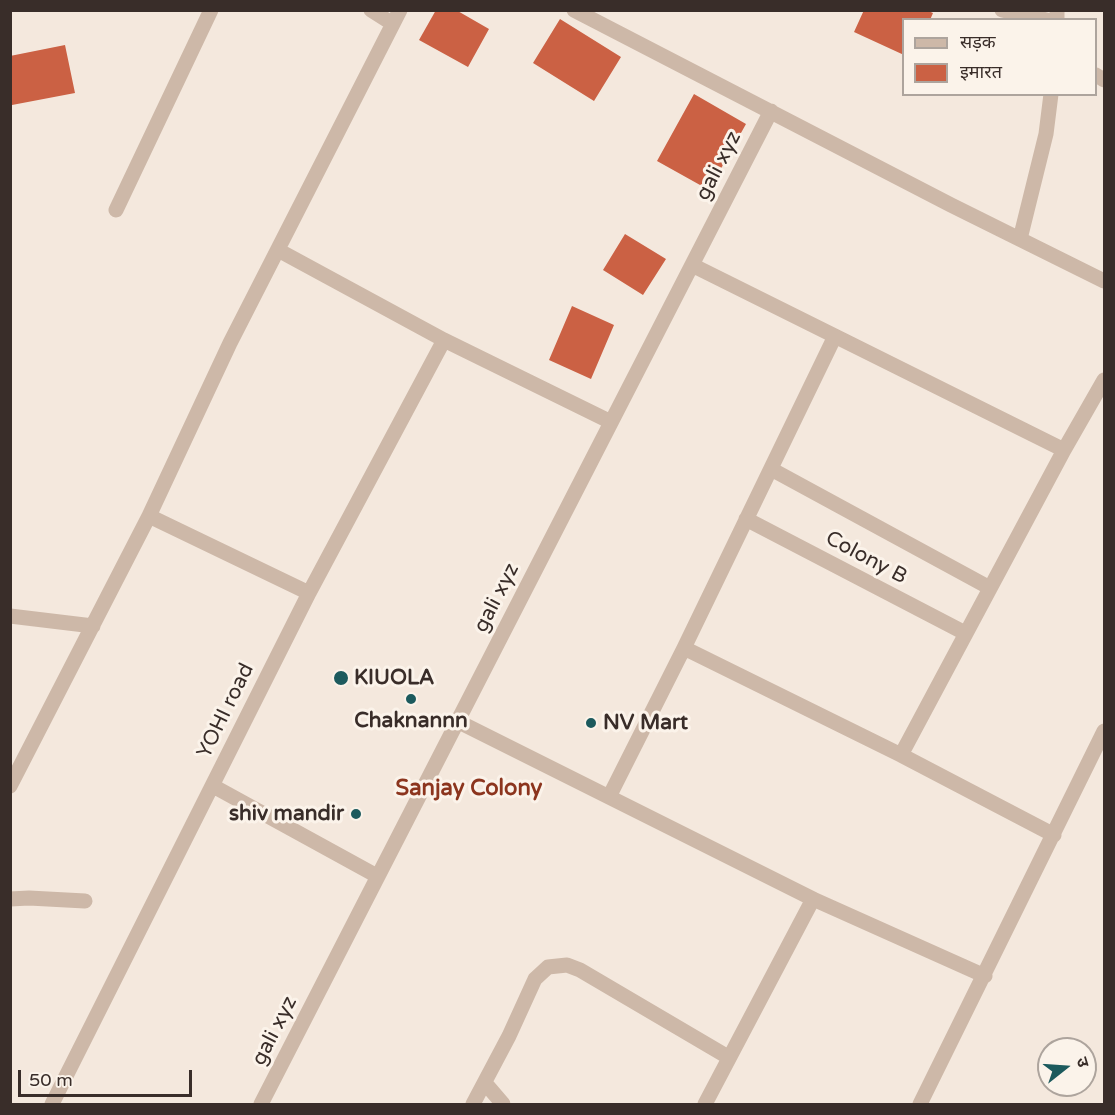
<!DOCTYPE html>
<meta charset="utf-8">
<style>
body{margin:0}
#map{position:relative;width:1115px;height:1115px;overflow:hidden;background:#f4e8dd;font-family:"Varela Round","Noto Sans Devanagari",sans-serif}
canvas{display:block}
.frame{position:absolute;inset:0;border:12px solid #392d29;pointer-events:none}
.legend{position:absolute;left:902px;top:18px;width:195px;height:78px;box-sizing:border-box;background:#fbf3ea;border:2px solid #ada49d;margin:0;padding:8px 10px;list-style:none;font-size:18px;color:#392d29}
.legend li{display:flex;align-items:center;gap:12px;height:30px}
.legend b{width:30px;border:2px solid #ada49d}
.north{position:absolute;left:1037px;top:1037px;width:60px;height:60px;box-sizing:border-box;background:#fbf3ea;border:2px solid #ada49d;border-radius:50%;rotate:73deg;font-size:16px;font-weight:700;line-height:24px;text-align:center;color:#392d29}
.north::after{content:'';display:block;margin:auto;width:21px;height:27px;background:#1c5a5d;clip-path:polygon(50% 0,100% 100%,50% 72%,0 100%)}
.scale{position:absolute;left:18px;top:1070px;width:174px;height:27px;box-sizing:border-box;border:3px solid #392d29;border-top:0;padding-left:8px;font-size:18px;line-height:21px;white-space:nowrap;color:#392d29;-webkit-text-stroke:4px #fbf3ea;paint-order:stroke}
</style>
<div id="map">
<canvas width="1115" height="1115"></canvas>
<div class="frame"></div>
<ul class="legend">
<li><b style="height:8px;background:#cdb8a8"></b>सड़क</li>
<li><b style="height:16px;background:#cb6144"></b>इमारत</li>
</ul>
<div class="north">उ</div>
<div class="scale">50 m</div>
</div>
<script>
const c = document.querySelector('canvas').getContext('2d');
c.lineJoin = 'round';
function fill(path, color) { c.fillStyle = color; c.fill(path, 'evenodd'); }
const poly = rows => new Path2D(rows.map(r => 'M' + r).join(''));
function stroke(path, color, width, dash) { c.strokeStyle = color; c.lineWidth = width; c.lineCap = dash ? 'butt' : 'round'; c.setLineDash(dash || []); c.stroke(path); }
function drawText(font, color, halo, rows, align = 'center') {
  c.font = font + ' "Varela Round",sans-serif'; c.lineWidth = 6; c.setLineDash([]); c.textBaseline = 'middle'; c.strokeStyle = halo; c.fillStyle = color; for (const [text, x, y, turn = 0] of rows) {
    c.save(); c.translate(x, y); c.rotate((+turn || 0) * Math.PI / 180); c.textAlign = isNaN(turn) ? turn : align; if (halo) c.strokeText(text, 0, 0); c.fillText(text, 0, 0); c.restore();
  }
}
const building = poly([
 [436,10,456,10,489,29,468,67,419,40],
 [864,10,926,10,933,13,930,20,904,20,904,55,854,32],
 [560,19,621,57,594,101,533,63],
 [65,45,75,93,12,105,10,56],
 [694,94,746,124,709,190,657,161],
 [625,234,666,259,643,295,603,270],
 [572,306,614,325,591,379,549,360]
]);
const street = poly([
 [371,10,393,24],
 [574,10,951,205,1104,281],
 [1002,10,1047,20],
 [1057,10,1057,20],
 [1096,75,1104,80],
 [116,210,211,10],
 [1020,239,1046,134,1051,94],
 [278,250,444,340,611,422],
 [692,265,1064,450],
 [771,469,990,588],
 [149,516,309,593],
 [746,519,965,633],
 [10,616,93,626],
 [684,648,901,755,1054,835],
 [457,721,813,899,985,976],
 [901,755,1064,450,1104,380],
 [10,786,149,516,230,343,400,10],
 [213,786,377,876],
 [609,797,684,648,835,336],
 [10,899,29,898,85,901],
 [485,1083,503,1104],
 [52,1104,309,593,444,340],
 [261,1104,771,111],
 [473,1104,509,1036,535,979,548,967,567,965,580,970,728,1057],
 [705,1104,813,899],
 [920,1104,1104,731]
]);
const markers = [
 [341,678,8,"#1c5a5d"],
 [411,699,6,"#1c5a5d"],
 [591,723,6,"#1c5a5d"],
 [356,814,6,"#1c5a5d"]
];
const streetNames = [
 ["gali xyz",719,166,-63],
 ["Colony B",866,558,28],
 ["gali xyz",497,598,-63],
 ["YOHI road",226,711,-64],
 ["gali xyz",275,1031,-63]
];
const poiNames = [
 ["KIUOLA",354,678],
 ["Chaknannn",411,721,"center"],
 ["NV Mart",603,723],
 ["shiv mandir",344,814,"right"]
];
const neighbourhoodNames = [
 ["Sanjay Colony",469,789]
];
fill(building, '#cb6144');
stroke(street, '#cdb8a8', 15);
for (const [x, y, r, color] of markers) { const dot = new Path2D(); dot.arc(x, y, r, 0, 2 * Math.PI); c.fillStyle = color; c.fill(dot); stroke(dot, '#fbf3ea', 2); }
drawText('21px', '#392d29', '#fbf3ea', streetNames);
drawText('bold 21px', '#392d29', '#fbf3ea', poiNames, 'left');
drawText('bold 22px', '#8c351e', '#fbf3ea', neighbourhoodNames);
</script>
